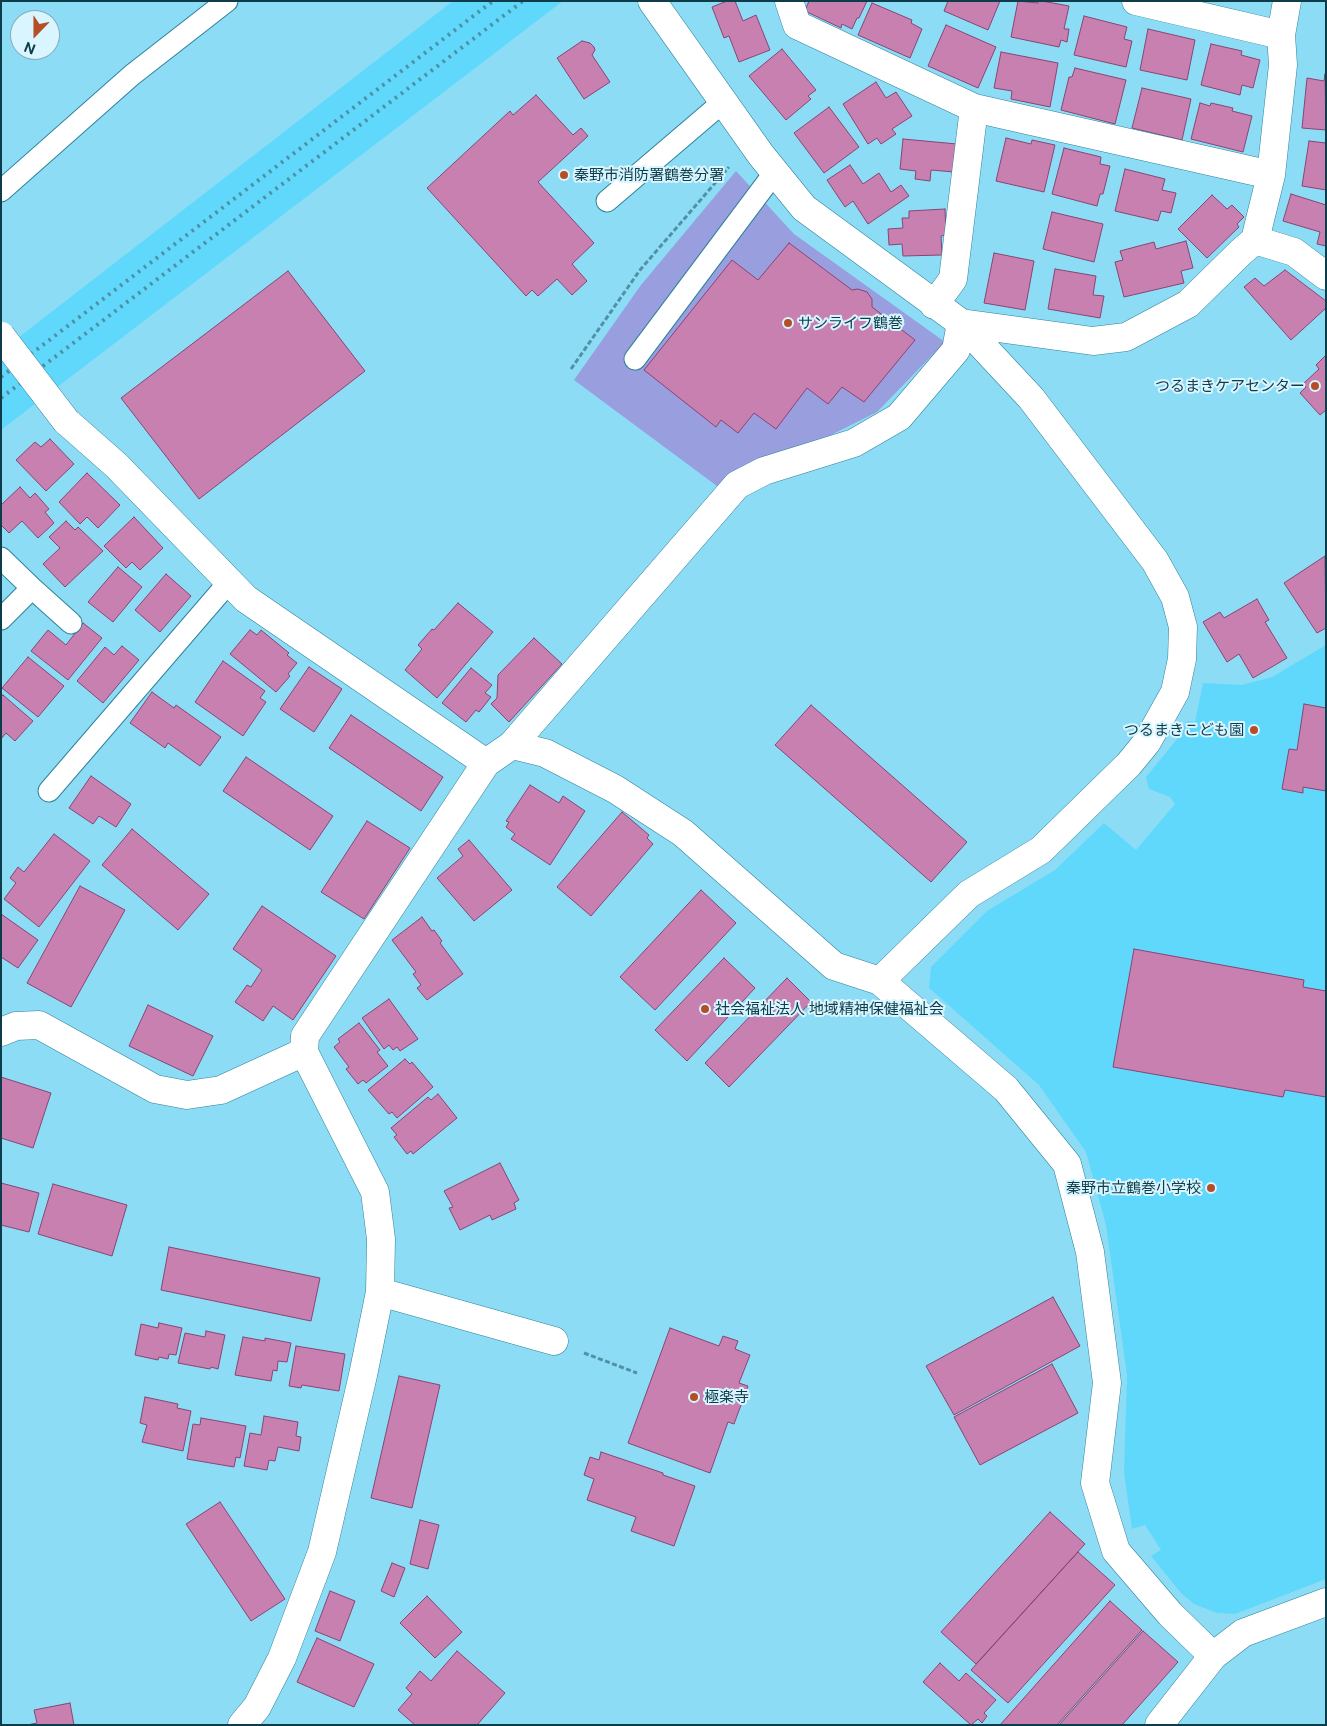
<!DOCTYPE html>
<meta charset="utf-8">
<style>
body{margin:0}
#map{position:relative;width:1327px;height:1726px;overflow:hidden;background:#8cdcf6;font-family:"Public Sans",sans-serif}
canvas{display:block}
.frame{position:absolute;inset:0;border:2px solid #0d3d4a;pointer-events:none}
.north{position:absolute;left:10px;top:10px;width:50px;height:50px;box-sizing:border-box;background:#d9f5ff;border:1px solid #87abb7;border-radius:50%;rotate:202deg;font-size:14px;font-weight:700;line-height:20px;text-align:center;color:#0d3d4a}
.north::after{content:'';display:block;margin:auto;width:18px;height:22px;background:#b54e26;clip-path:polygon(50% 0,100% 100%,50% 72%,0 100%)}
</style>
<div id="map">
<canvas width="1327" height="1726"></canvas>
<div class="frame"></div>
<div class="north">N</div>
</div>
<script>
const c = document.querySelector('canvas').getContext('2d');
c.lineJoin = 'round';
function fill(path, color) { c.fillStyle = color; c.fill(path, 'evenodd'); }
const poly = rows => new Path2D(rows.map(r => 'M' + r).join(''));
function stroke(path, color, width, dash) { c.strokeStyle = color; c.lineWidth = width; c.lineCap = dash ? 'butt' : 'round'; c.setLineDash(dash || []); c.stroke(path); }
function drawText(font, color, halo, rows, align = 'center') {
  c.font = font + ' "Public Sans","Noto Sans JP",sans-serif'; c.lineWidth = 4; c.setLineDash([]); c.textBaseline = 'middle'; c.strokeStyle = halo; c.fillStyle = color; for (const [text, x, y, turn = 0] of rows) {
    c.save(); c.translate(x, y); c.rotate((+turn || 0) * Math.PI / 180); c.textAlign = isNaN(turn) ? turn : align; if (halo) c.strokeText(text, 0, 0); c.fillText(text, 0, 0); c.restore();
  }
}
const built = poly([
 [453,1,563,1,1,430,1,351],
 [1326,645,1326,1579,1235,1614,1217,1613,1194,1604,1181,1593,1151,1556,1161,1550,1145,1525,1132,1529,1124,1473,1127,1375,1106,1225,1086,1152,1039,1085,929,988,931,967,987,911,1055,870,1104,823,1136,850,1175,804,1170,797,1149,789,1146,777,1178,738,1187,721,1195,722,1203,683,1242,685,1272,677]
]);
const green = poly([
 [736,171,794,234,945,342,877,412,831,435,739,468,721,489,574,380,641,285]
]);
const building = poly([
 [727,1,735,1,743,21,756,15,770,50,739,62,729,36,724,38,712,7,727,1],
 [809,1,867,1,859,18,857,18,852,29,842,24,841,28,805,11,809,1],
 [948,1,1000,1,988,30,944,11,948,1],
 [1018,1,1038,3,1038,1,1042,1,1069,6,1064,29,1069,29,1067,42,1061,40,1059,47,1011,37,1018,1],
 [872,3,912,20,911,23,922,29,910,58,858,35,872,3],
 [1084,16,1127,27,1124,39,1132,41,1126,67,1074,55,1084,16],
 [946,25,996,47,978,88,928,66,946,25],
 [1148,29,1195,40,1187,80,1140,70,1148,29],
 [582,41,590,43,594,47,595,50,592,55,610,82,584,99,557,58,582,41],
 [1211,44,1242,51,1241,55,1260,60,1253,88,1242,85,1240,95,1201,85,1211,44],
 [782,49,816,90,808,96,811,99,786,120,749,76,782,49],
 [1001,52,1058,63,1050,107,1011,99,1012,91,994,88,1001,52],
 [1075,68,1126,80,1115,124,1061,110,1069,77,1072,77,1075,68],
 [1325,74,1326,130,1302,128,1307,78,1324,81,1325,74],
 [876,82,886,98,896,92,912,116,892,129,896,134,881,144,877,138,868,144,843,104,876,82],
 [1142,88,1191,99,1182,140,1132,128,1142,88],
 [536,95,573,135,581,128,588,136,538,182,594,243,572,264,587,281,572,295,557,279,538,296,532,290,526,296,427,188,510,111,513,115,536,95],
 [1200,103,1210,106,1211,103,1233,108,1232,111,1252,116,1243,152,1191,139,1200,103],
 [829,107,859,147,824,173,794,133,829,107],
 [1006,138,1031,144,1032,140,1055,145,1044,192,996,181,1006,138],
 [903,139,957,144,954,172,931,170,930,181,915,179,916,171,900,169,903,139],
 [1309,141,1326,143,1326,190,1302,186,1309,141],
 [1064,148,1101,157,1100,164,1110,166,1103,194,1100,194,1097,206,1052,194,1064,148],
 [850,165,863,184,879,173,891,192,901,185,909,196,868,224,853,201,845,207,827,180,850,165],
 [1125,169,1165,179,1162,190,1176,193,1171,213,1161,211,1158,221,1115,211,1125,169],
 [1291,194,1326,205,1326,246,1317,244,1320,232,1283,221,1291,194],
 [1212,195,1227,209,1232,205,1244,217,1237,224,1239,227,1207,258,1178,229,1212,195],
 [945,209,946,235,941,236,942,255,903,256,902,244,889,245,888,229,903,228,902,218,909,218,909,211,945,209],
 [1052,212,1103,224,1094,262,1043,249,1052,212],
 [1186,241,1193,268,1181,271,1184,283,1124,297,1115,262,1123,260,1120,251,1154,242,1156,249,1186,241],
 [789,243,852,290,858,289,867,292,872,299,872,307,915,340,864,402,842,387,828,404,807,388,776,429,754,413,738,433,721,420,716,427,644,370,732,260,758,280,789,243],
 [994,253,1034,261,1025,310,984,303,994,253],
 [1055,269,1096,276,1093,295,1104,296,1100,318,1048,309,1055,269],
 [1285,270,1326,301,1326,308,1291,340,1244,287,1255,278,1264,286,1285,270],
 [288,271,365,371,199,499,121,398,288,271],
 [1326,355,1326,410,1320,415,1300,393,1306,387,1303,384,1319,369,1316,365,1326,355],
 [50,439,74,464,46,491,16,460,35,442,41,447,50,439],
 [87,473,120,505,98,528,87,517,80,524,59,502,87,473],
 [20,487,30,498,35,493,49,509,45,512,54,523,38,538,22,521,9,533,1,525,1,505,20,487],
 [134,517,163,548,140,570,132,562,126,568,104,546,134,517],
 [66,521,75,530,78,527,103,551,65,587,43,564,60,548,49,537,66,521],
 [1325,556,1326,628,1317,633,1284,583,1325,556],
 [118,567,142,587,113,622,88,602,118,567],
 [166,574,191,596,160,632,135,610,166,574],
 [1257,599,1269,620,1265,622,1287,658,1253,678,1239,654,1227,662,1203,622,1220,612,1224,618,1257,599],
 [458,603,493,632,437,698,405,670,422,649,418,645,432,629,434,630,458,603],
 [83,623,102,638,68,680,31,651,48,630,66,645,83,623],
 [250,630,257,635,261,630,289,653,287,655,297,663,288,674,290,676,276,692,230,654,250,630],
 [534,638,562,664,509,722,491,704,497,698,498,675,534,638],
 [122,646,139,660,103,703,77,681,105,647,114,655,122,646],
 [28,657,64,686,38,717,2,688,28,657],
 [223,661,265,691,260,698,266,702,243,736,195,702,223,661],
 [309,667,342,689,314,732,280,709,309,667],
 [471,668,492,685,485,693,491,697,479,712,476,710,466,722,442,703,471,668],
 [152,692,174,708,176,705,221,737,200,766,168,743,165,748,130,723,152,692],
 [3,695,33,721,15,741,6,733,1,739,1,697,3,695],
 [1304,704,1326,708,1326,791,1303,787,1303,793,1282,789,1289,749,1297,750,1304,704],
 [811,705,967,842,931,882,775,745,811,705],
 [351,715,443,777,421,811,329,748,351,715],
 [246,757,333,816,310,850,223,791,246,757],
 [91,776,131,804,116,827,99,816,93,824,69,808,91,776],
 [530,785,559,803,563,796,585,811,550,865,511,839,515,834,506,827,509,822,506,821,530,785],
 [622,812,649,835,647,838,653,844,591,916,557,887,622,812],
 [367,821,410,848,364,919,321,892,367,821],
 [132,829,209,894,178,930,102,865,132,829],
 [54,834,90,861,39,927,4,899,16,883,10,878,18,867,24,872,54,834],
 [469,840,512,890,474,921,437,878,463,856,458,849,469,840],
 [80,886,125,910,71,1007,27,983,80,886],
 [701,890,736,923,655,1010,620,977,701,890],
 [262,906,336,956,293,1020,273,1006,263,1021,235,1002,247,985,251,987,262,970,233,949,262,906],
 [1,914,38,940,18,968,1,957,1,914],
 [422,917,432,931,434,930,442,941,440,943,463,974,427,1000,417,988,421,985,413,974,416,972,392,940,422,917],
 [1134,949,1304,980,1303,987,1326,991,1326,1097,1285,1090,1283,1097,1113,1067,1134,949],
 [724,958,755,988,687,1061,655,1030,724,958],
 [787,978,811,1002,729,1087,705,1063,787,978],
 [389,999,418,1039,400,1051,397,1047,393,1050,389,1045,384,1049,362,1018,389,999],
 [148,1005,213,1036,193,1076,129,1046,148,1005],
 [359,1023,380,1050,377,1052,388,1066,366,1083,363,1080,358,1084,346,1069,349,1067,334,1047,340,1042,338,1039,359,1023],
 [405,1059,410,1064,412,1062,433,1087,397,1118,392,1112,389,1114,368,1090,405,1059],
 [1,1077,51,1093,33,1148,1,1138,1,1077],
 [438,1094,457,1118,413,1154,411,1151,407,1154,394,1137,397,1135,391,1128,428,1097,431,1100,438,1094],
 [500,1163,519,1200,514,1203,516,1209,492,1220,490,1215,460,1230,449,1208,453,1207,444,1191,500,1163],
 [1,1183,39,1193,29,1232,1,1225,1,1183],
 [53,1184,127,1205,112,1256,38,1234,53,1184],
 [169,1247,320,1278,311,1321,161,1290,169,1247],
 [1053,1297,1080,1346,954,1415,926,1366,1053,1297],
 [159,1323,182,1328,176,1355,169,1354,168,1359,159,1357,158,1360,135,1355,141,1324,158,1328,159,1323],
 [670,1328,719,1346,723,1336,738,1341,735,1349,750,1355,739,1383,748,1386,734,1424,728,1422,710,1473,628,1443,670,1328],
 [206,1331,225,1335,218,1369,211,1367,210,1369,178,1363,185,1333,205,1337,206,1331],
 [243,1337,265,1341,265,1338,291,1343,287,1362,278,1361,277,1371,273,1370,271,1381,235,1375,243,1337],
 [296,1346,345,1354,339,1391,302,1385,301,1388,289,1386,296,1346],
 [1052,1364,1078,1413,980,1465,954,1417,1052,1364],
 [399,1376,440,1385,412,1508,371,1498,399,1376],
 [145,1397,178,1404,177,1408,191,1411,183,1451,142,1442,147,1425,140,1423,145,1397],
 [264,1416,298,1422,296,1436,301,1437,299,1451,278,1447,275,1461,269,1460,267,1470,244,1466,250,1433,261,1435,264,1416],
 [201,1418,246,1426,240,1458,236,1457,234,1467,187,1459,193,1424,200,1425,201,1418],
 [601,1452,663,1473,663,1475,695,1486,674,1546,631,1531,636,1517,587,1500,594,1479,584,1475,590,1457,599,1460,601,1452],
 [220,1502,285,1599,251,1621,186,1524,220,1502],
 [1050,1512,1085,1544,976,1664,941,1632,1050,1512],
 [420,1520,439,1525,428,1569,410,1564,420,1520],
 [1078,1552,1115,1585,1008,1703,971,1670,1078,1552],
 [392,1563,405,1568,394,1597,381,1591,392,1563],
 [330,1591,355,1601,340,1641,315,1631,330,1591],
 [427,1596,462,1632,435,1658,400,1623,427,1596],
 [1110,1601,1142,1630,1057,1725,1000,1725,1110,1601],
 [1143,1631,1178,1662,1122,1725,1059,1725,1143,1631],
 [317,1638,374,1664,354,1707,297,1682,317,1638],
 [457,1651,505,1693,477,1725,415,1725,398,1710,412,1694,406,1688,420,1671,431,1681,457,1651],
 [940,1663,959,1681,966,1673,996,1700,984,1713,987,1716,982,1723,978,1719,971,1725,923,1682,940,1663],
 [70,1703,74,1725,27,1725,37,1723,34,1710,70,1703]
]);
const path = poly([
 [571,369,640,270,729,167],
 [584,1353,637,1373]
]);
const service = poly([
 [1,191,132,75,227,1],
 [607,201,723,102],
 [635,359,775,172],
 [1,558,32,588],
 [1,619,32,588,71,623],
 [49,791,229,582]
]);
const minor = poly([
 [652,1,761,155,804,208,961,323,1031,398,1155,561,1175,597,1183,627,1182,659,1175,692,1147,742,1129,764,1041,850,969,894,880,981],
 [789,1,797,25,974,108,1271,175],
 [1136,1,1281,35],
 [1255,240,1294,252,1326,276],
 [934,305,953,279,974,108],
 [961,323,1093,341,1126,337,1188,304,1241,252,1255,240,1271,175,1283,65,1281,35,1287,1],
 [66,421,117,466,246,599,486,763],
 [512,745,737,485,764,471,854,443,899,417,956,350,961,323],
 [1,1032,16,1026,39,1025,155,1089,187,1095,221,1090,304,1052],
 [380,1292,554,1341],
 [242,1725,257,1707,282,1658,322,1552,363,1375,380,1292,381,1239,375,1192,304,1052,305,1036,486,763,512,745,545,753,615,789,683,833,834,966,880,981,1006,1089,1067,1164,1090,1252,1107,1383,1095,1483,1116,1551,1170,1614,1213,1656],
 [1159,1725,1213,1656,1243,1633,1326,1602]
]);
const rail = poly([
 [1,377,493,1],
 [1,398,523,1]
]);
const minorBridge = poly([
 [1,336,66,421]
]);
const markers = [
 [564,175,5,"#b54e26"],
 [788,323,5,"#b54e26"],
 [1315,386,5,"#b54e26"],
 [1254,730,5,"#b54e26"],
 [705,1009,5,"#b54e26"],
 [1211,1188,5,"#b54e26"],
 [694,1397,5,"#b54e26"]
];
const poiNames = [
 ["秦野市消防署鶴巻分署",574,175],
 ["サンライフ鶴巻",798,323],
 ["つるまきケアセンター",1305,386,"right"],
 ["つるまきこども園",1244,730,"right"],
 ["社会福祉法人 地域精神保健福祉会",715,1009],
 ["秦野市立鶴巻小学校",1201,1188,"right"],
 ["極楽寺",704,1397]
];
fill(built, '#60d8fb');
fill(green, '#999ede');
fill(building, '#c880b0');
stroke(building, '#874572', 1);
stroke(service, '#2f829a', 23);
stroke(minor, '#2f829a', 29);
stroke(path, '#5091a5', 3, [5, 2.5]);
stroke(service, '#fff', 21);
stroke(minor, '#fff', 28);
stroke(rail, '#4f90a4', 4, [2.5, 5]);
stroke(minorBridge, '#2f829a', 29, []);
stroke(minorBridge, '#fff', 28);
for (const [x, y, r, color] of markers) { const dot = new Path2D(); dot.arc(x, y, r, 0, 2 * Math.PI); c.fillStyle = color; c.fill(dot); stroke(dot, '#d9f5ff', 2); }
drawText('15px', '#0d3d4a', '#d9f5ff', poiNames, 'left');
</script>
